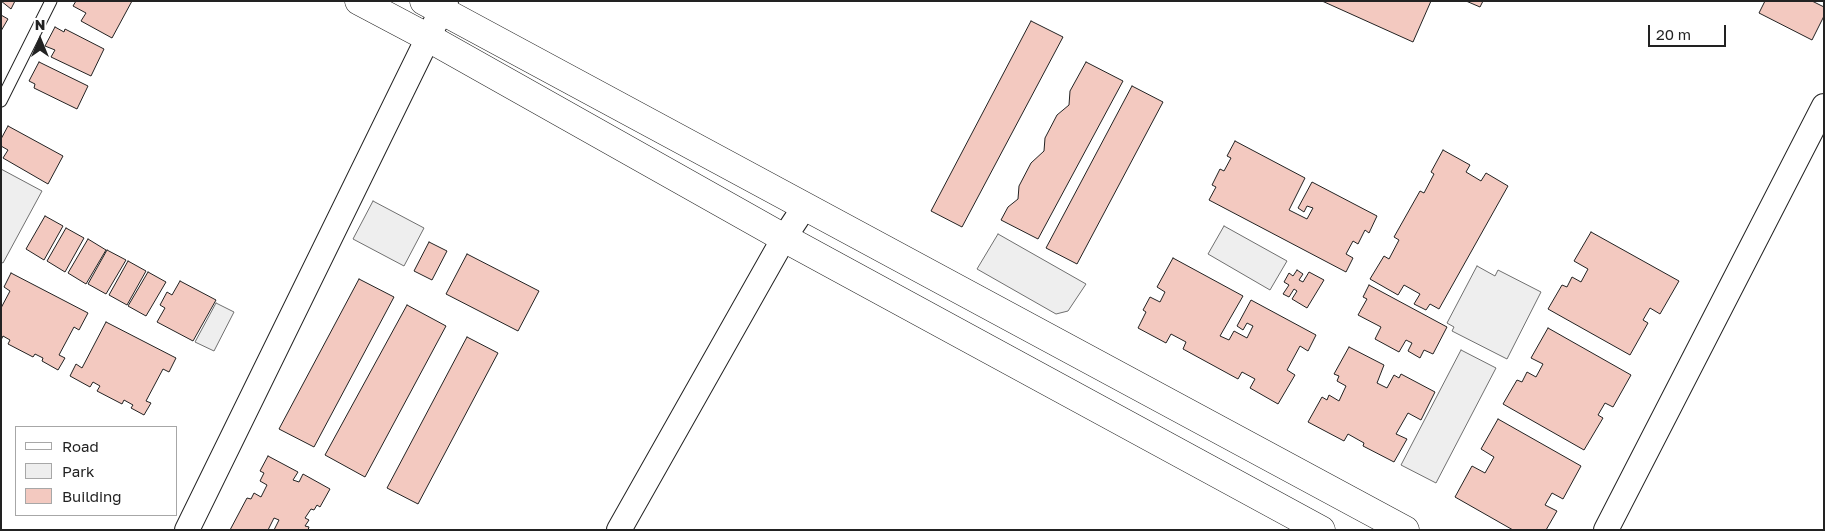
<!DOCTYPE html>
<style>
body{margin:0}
#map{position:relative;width:1825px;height:531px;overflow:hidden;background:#fff;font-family:"Golos Text",sans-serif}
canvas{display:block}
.frame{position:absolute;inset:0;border:2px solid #222;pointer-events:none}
.legend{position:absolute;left:15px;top:426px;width:162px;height:90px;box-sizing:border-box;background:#fff;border:1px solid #a7a7a7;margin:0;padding:6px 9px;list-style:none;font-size:15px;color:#222}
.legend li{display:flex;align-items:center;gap:10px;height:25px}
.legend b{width:25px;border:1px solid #a7a7a7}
.north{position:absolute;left:15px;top:15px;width:50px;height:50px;-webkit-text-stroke:4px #fff;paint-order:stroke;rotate:0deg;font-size:14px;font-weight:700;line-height:20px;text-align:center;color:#222}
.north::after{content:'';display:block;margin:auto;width:18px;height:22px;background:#222;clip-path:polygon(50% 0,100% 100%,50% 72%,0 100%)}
.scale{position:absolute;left:1648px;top:25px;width:78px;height:22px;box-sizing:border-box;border:2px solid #222;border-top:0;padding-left:6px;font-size:15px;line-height:18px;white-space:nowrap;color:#222;-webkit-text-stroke:4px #fff;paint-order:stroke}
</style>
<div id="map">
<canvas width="1825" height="531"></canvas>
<div class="frame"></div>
<ul class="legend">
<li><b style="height:6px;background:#fff"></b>Road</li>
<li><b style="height:14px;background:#eee"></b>Park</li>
<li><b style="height:14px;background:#f3c9c0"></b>Building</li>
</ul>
<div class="north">N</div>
<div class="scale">20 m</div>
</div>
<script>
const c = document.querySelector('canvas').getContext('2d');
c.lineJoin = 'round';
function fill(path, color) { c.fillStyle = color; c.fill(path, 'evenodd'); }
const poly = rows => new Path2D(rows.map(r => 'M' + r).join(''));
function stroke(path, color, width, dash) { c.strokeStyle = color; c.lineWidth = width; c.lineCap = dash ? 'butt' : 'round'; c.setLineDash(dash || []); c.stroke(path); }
const green = poly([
 [1,169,42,191,3,263,1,262,1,169],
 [373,201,424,228,404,266,353,239,373,201],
 [1224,226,1287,261,1270,290,1208,254,1224,226],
 [998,234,1086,284,1068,311,1056,314,977,269,998,234],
 [1477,266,1495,276,1498,270,1541,292,1507,359,1452,331,1454,327,1447,323,1477,266],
 [216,303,234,312,214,351,195,342,216,303],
 [1461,350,1496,368,1436,483,1401,465,1461,350]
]);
const building = poly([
 [1,1,15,1,11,9,1,1],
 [76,1,132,1,112,38,81,21,86,13,73,6,76,1],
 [1322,1,1431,1,1413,42,1322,1],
 [1466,1,1483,1,1480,7,1466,1],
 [1765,1,1812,1,1824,7,1824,16,1812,40,1759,13,1765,1],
 [1,15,8,19,1,31,1,15],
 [1031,21,1063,37,962,227,931,211,1031,21],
 [55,27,64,32,65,29,104,49,91,76,51,57,55,50,45,46,55,27],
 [39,62,88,86,77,109,34,88,35,84,29,81,39,62],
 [1086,62,1123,81,1038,239,1001,220,1008,207,1018,199,1019,186,1031,163,1044,151,1045,138,1057,115,1069,105,1070,91,1086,62],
 [1132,86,1163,102,1077,264,1046,248,1132,86],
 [8,126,63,156,48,184,3,158,8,150,1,146,1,139,8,126],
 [1235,141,1305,178,1289,210,1307,219,1313,208,1307,206,1304,212,1298,208,1312,182,1377,216,1369,233,1365,230,1358,244,1353,241,1346,254,1353,258,1346,272,1209,200,1216,187,1212,185,1220,169,1224,171,1231,158,1227,156,1235,141],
 [1443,150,1470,165,1466,172,1481,181,1486,173,1508,186,1439,309,1430,304,1426,310,1414,304,1420,294,1404,285,1398,295,1370,279,1384,256,1389,259,1399,240,1394,237,1420,191,1424,193,1434,174,1431,172,1443,150],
 [45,216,63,226,44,260,26,249,45,216],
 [66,228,84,238,65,272,47,261,66,228],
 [1591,232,1679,281,1660,314,1650,308,1643,320,1648,323,1630,355,1548,309,1562,285,1567,287,1572,277,1581,282,1588,269,1574,261,1591,232],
 [88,239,106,250,86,284,68,273,88,239],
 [429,242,447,251,432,280,414,271,429,242],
 [107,250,126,260,106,294,88,284,107,250],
 [467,254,539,291,518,331,446,294,467,254],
 [1173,258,1243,296,1220,336,1229,340,1234,331,1247,338,1253,326,1247,323,1243,330,1237,326,1251,300,1316,335,1308,351,1300,346,1287,370,1295,375,1278,404,1250,388,1255,379,1242,372,1238,379,1183,349,1186,342,1171,334,1166,343,1138,328,1146,312,1143,310,1150,297,1160,302,1165,292,1157,287,1173,258],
 [128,261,146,271,127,305,109,295,128,261],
 [1297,270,1303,274,1299,280,1303,282,1309,272,1324,280,1307,308,1292,299,1297,291,1294,289,1289,297,1283,294,1289,285,1284,282,1289,273,1293,276,1297,270],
 [148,272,166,282,146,316,128,306,148,272],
 [11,273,88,313,79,330,74,327,59,355,65,358,58,370,42,361,43,358,35,354,33,357,8,344,10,340,3,336,1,340,1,308,10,291,4,287,11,273],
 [359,279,394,297,314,447,279,429,359,279],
 [180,281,216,300,193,341,157,322,165,308,160,305,167,292,172,295,180,281],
 [1369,285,1447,327,1433,354,1424,350,1420,358,1408,351,1412,343,1406,340,1399,352,1375,339,1381,327,1358,315,1367,299,1363,297,1369,285],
 [407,305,446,326,365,477,325,455,407,305],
 [106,322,176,358,169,372,163,369,146,401,151,403,144,415,131,408,133,405,124,400,122,404,97,391,100,386,93,382,90,387,70,376,76,364,82,368,106,322],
 [1548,328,1631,375,1613,407,1605,403,1598,415,1603,418,1584,450,1503,404,1517,380,1522,382,1527,372,1536,377,1543,364,1531,358,1548,328],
 [467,337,498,353,418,504,387,488,467,337],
 [1349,347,1384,365,1377,383,1387,388,1394,375,1399,378,1401,374,1435,392,1421,420,1408,413,1396,434,1407,439,1394,462,1363,446,1364,443,1348,434,1344,441,1308,422,1322,397,1327,400,1329,395,1339,401,1346,386,1337,381,1339,376,1334,374,1349,347],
 [1498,419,1581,466,1563,499,1552,493,1545,505,1557,511,1546,530,1513,530,1455,497,1472,466,1485,473,1494,457,1481,449,1498,419],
 [268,456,298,472,293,480,299,482,303,474,330,489,320,507,317,505,314,510,311,509,305,518,309,520,305,526,309,527,308,530,274,530,279,520,274,518,268,530,230,530,247,498,251,499,254,493,261,497,267,485,260,481,264,473,260,471,268,456]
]);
const service = poly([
 [1,101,51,1]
]);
const minor = poly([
 [187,530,446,1],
 [619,530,784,238,805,206],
 [1606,530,1824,106]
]);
const tertiary = poly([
 [359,1,427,37,784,238,1321,530],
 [424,1,1405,530]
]);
fill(green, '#eee');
stroke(green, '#6f6f6f', 1);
fill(building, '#f3c9c0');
stroke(building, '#222', 1);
stroke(service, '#222', 13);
stroke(minor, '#222', 26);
stroke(tertiary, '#222', 29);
stroke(service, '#fff', 11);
stroke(minor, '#fff', 24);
stroke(tertiary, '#fff', 28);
</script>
